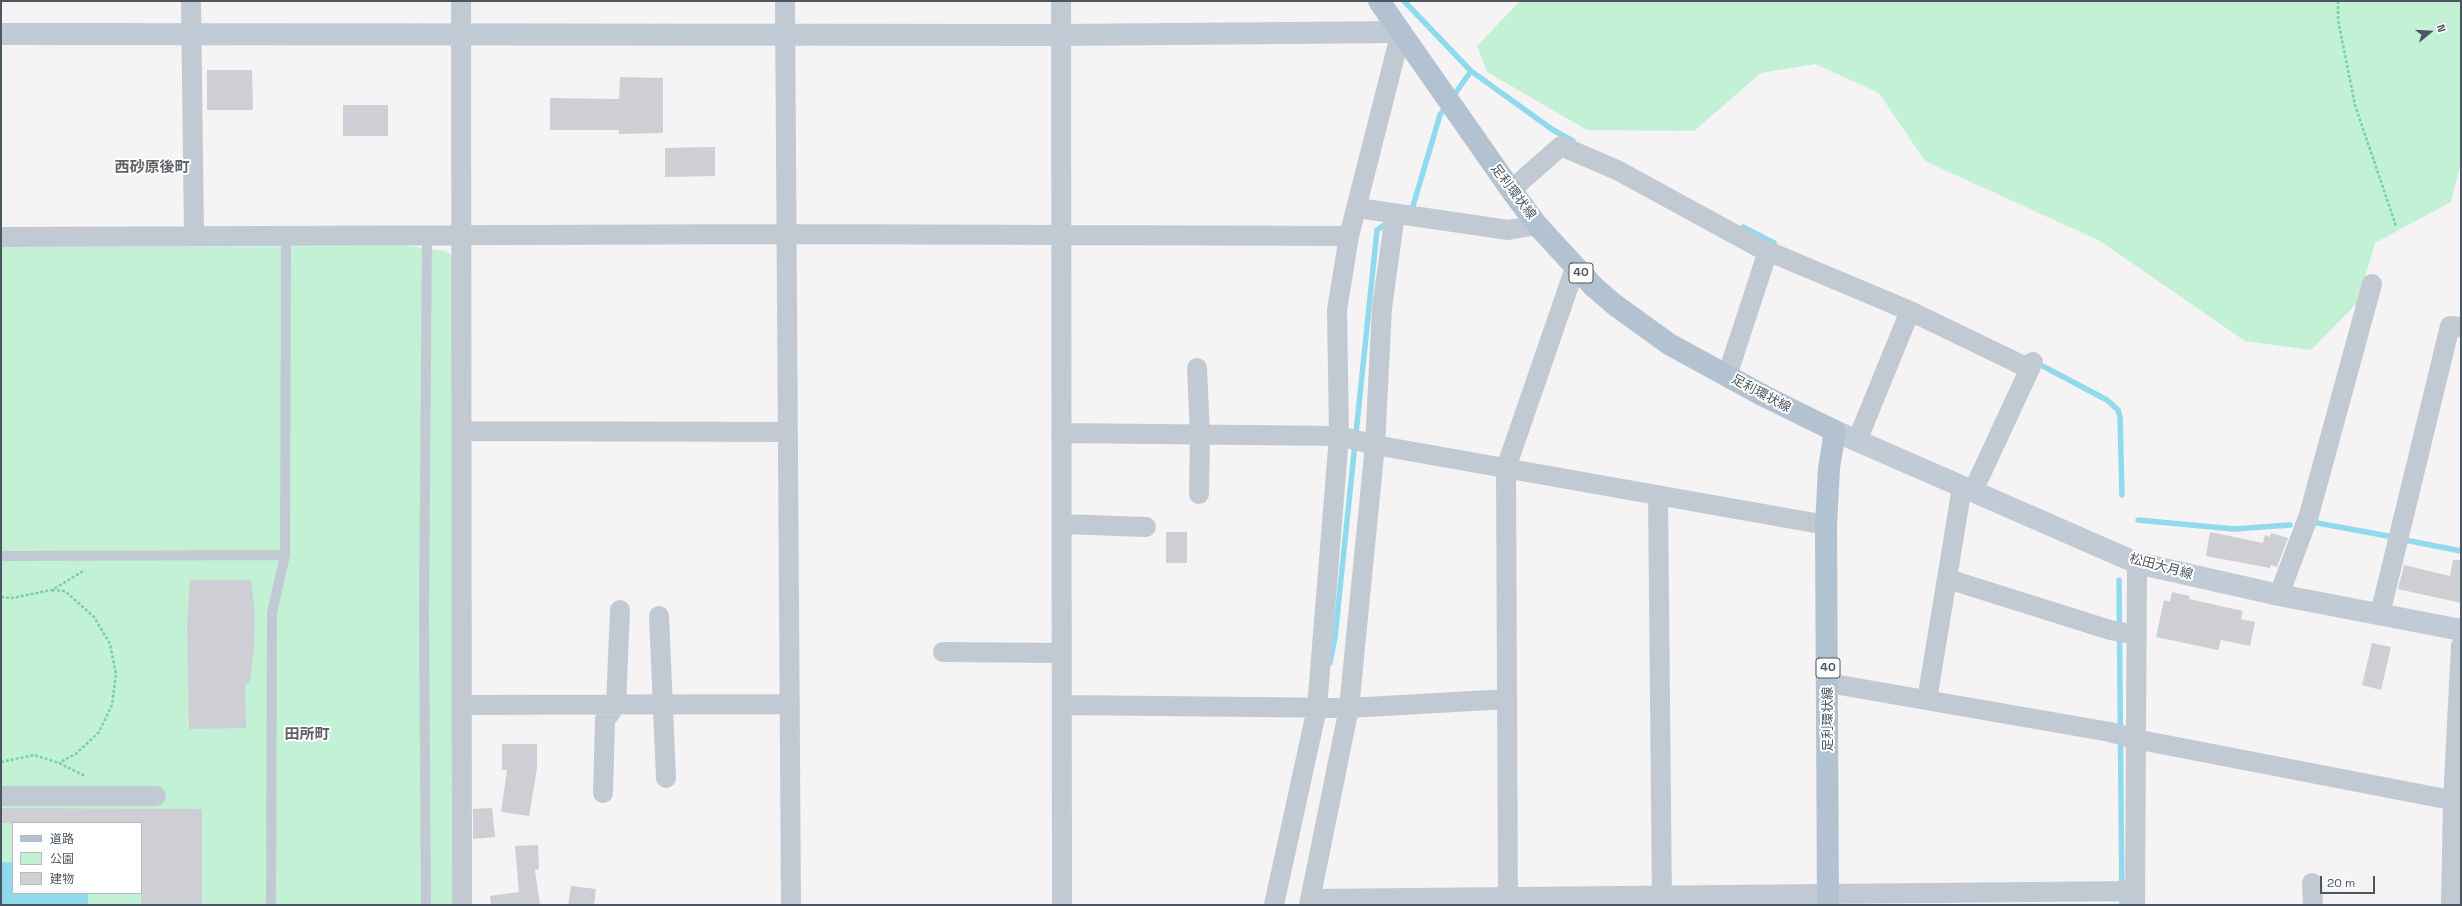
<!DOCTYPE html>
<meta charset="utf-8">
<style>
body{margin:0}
#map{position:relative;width:2462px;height:906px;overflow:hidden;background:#f5f3f3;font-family:"Space Grotesk","Noto Sans JP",sans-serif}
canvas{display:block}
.frame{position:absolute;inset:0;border:2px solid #4a5661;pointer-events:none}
.legend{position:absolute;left:12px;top:822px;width:130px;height:72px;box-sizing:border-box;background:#fff;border:1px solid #b7bbc0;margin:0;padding:5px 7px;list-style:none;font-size:12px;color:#4a5661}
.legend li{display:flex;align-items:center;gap:8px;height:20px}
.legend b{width:20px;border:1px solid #b7bbc0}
.north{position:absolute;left:2410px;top:12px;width:40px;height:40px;-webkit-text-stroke:3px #fff;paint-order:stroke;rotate:72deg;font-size:11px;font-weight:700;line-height:16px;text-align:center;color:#4a5661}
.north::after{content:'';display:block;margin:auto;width:14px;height:18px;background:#4a5661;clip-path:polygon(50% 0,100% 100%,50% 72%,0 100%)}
.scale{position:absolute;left:2320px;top:876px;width:55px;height:18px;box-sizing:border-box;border:2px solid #4a5661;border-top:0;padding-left:5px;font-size:12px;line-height:14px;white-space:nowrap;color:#4a5661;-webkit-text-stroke:3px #fff;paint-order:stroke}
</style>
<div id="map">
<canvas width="2462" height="906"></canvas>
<div class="frame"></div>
<ul class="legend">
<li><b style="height:5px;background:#b3c2d1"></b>道路</li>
<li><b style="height:11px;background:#c3f1d5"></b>公園</li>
<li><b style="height:11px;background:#cdcfd5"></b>建物</li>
</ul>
<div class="north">N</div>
<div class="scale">20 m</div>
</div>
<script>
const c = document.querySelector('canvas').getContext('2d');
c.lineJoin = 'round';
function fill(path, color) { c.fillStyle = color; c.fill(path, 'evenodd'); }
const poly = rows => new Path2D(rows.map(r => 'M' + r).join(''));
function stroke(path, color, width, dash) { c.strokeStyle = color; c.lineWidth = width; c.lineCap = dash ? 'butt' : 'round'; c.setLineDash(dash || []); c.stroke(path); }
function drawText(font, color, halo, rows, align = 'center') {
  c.font = font + ' "Space Grotesk","Noto Sans JP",sans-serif'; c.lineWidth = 4; c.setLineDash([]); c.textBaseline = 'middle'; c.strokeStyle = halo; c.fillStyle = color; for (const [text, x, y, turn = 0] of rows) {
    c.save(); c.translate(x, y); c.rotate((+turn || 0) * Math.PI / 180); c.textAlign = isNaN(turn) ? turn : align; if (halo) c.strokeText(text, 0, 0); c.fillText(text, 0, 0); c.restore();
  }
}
const green = poly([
 [1520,1,2461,1,2461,162,2451,202,2375,243,2358,302,2311,350,2245,341,2100,241,1925,161,1879,93,1815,64,1761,73,1694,131,1587,130,1487,72,1477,46],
 [409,246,446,251,452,256,453,905,1,905,1,247],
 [13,823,141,823,141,893,13,893]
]);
const water = poly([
 [1,862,13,862,13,893,88,893,88,905,1,905]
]);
const stream = poly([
 [1404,1,1471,71,1553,130,1573,141],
 [1452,98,1471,71],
 [1407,210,1413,206,1440,115,1447,105],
 [1743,227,1774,243],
 [2037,363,2107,400,2118,410,2120,417,2122,495],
 [2138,520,2234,529,2290,525],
 [2312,522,2388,536],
 [2405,540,2461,551],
 [2119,580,2122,905],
 [1330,663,1335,637,1377,230,1389,222]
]);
const building = poly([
 [207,70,252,70,253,110,207,110],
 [620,77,663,78,663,133,619,134,619,130,550,130,550,98,619,99],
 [343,105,388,105,388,136,343,136],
 [715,147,715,176,665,177,665,148],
 [1166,532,1187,532,1187,563,1166,563],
 [2210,532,2263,543,2265,535,2270,537,2271,533,2288,538,2277,567,2271,565,2270,568,2206,556],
 [2453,560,2461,560,2461,603,2398,589,2404,565,2450,576],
 [190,580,251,580,255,614,254,648,250,683,245,685,246,728,189,729,187,623],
 [2172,592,2190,596,2189,599,2243,611,2241,619,2255,622,2250,646,2221,640,2218,650,2156,637,2164,600,2170,602],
 [2372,643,2391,647,2381,690,2362,685],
 [502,744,537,744,537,768,529,816,501,812,507,770,502,770],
 [1,808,202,809,202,905,141,905,141,823,1,823],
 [492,808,495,837,473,839,473,809],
 [538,845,539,869,535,870,540,905,491,905,490,896,519,892,515,846],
 [571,886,596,889,594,905,568,905]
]);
const path = poly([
 [2338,1,2338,20,2355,105,2396,226],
 [52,590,65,591,94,617,110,644,116,674,112,705,99,732,77,753,59,763],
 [1,597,12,598,52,590,85,570],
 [1,762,34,755,59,763,85,776]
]);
const lane = poly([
 [1,556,285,555],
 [271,905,272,613,285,555,286,236],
 [426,905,424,615,427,235]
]);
const street = poly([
 [191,1,194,235],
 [461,1,462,905],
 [785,1,791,905],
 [1061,1,1062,905],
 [1511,190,1561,146,1617,170,1758,247,1910,311,1857,441],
 [1358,208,1508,230,1537,225],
 [1,237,786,234,1349,236],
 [1910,311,2030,369],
 [1197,368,1200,434,1199,494],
 [1727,376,1768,251],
 [462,431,788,432],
 [1061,433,1339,436,1375,445,1826,525],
 [1973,491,2033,362],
 [1658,495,1662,905],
 [1062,524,1146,527],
 [1948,579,2110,630,2136,635],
 [2279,595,2309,515,2372,284],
 [2380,614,2450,326,2461,327],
 [659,616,666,778],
 [943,652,1062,653],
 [1828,683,2110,732,2135,739,2461,802],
 [1927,700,1962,487],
 [462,705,790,704],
 [1062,705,1349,708,1507,699],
 [603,793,605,720,616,705,620,610],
 [1,796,156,796],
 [2312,883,2313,905],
 [1310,899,2135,891],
 [1274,905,1317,708,1339,436,1337,310,1349,236,1401,32],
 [1309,905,1349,708,1375,445,1382,308,1395,214],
 [1508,905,1506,468,1575,268],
 [2135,905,2137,563],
 [2451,905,2453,801,2461,646]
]);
const secondary = poly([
 [1,34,1061,35,1401,32],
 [1835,431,2137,563,2279,595,2461,630]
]);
const primary = poly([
 [1379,1,1511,190,1537,225,1594,287,1615,305,1669,344,1764,396,1835,431,1829,468,1826,525,1828,905]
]);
const shields = [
 [1581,273,24],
 [1828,668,24]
];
const shieldNames = [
 ["40",1581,273],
 ["40",1828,668]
];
const streetNames = [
 ["足利環状線",1513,192,53],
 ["足利環状線",1761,394,28],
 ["松田大月線",2161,567,15],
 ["足利環状線",1828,719,-90]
];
const quarterNames = [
 ["西砂原後町",152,168],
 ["田所町",307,735]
];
fill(green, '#c3f1d5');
fill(water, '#90daee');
stroke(stream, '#90daee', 5.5);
fill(building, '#cdcfd5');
stroke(path, '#7ad0a6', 2.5, [3, 2]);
stroke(lane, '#c1cad2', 10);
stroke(street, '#c1cad2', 20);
stroke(secondary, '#c1cbd6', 22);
stroke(primary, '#b3c2d1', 22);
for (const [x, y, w] of shields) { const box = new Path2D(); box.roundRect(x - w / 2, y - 10, w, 20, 3); c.fillStyle = '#fff'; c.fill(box); stroke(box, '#4a5661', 1); }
drawText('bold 12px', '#4a5661', null, shieldNames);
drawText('13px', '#4a5661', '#fff', streetNames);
drawText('bold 15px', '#5f6368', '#fff', quarterNames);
</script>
